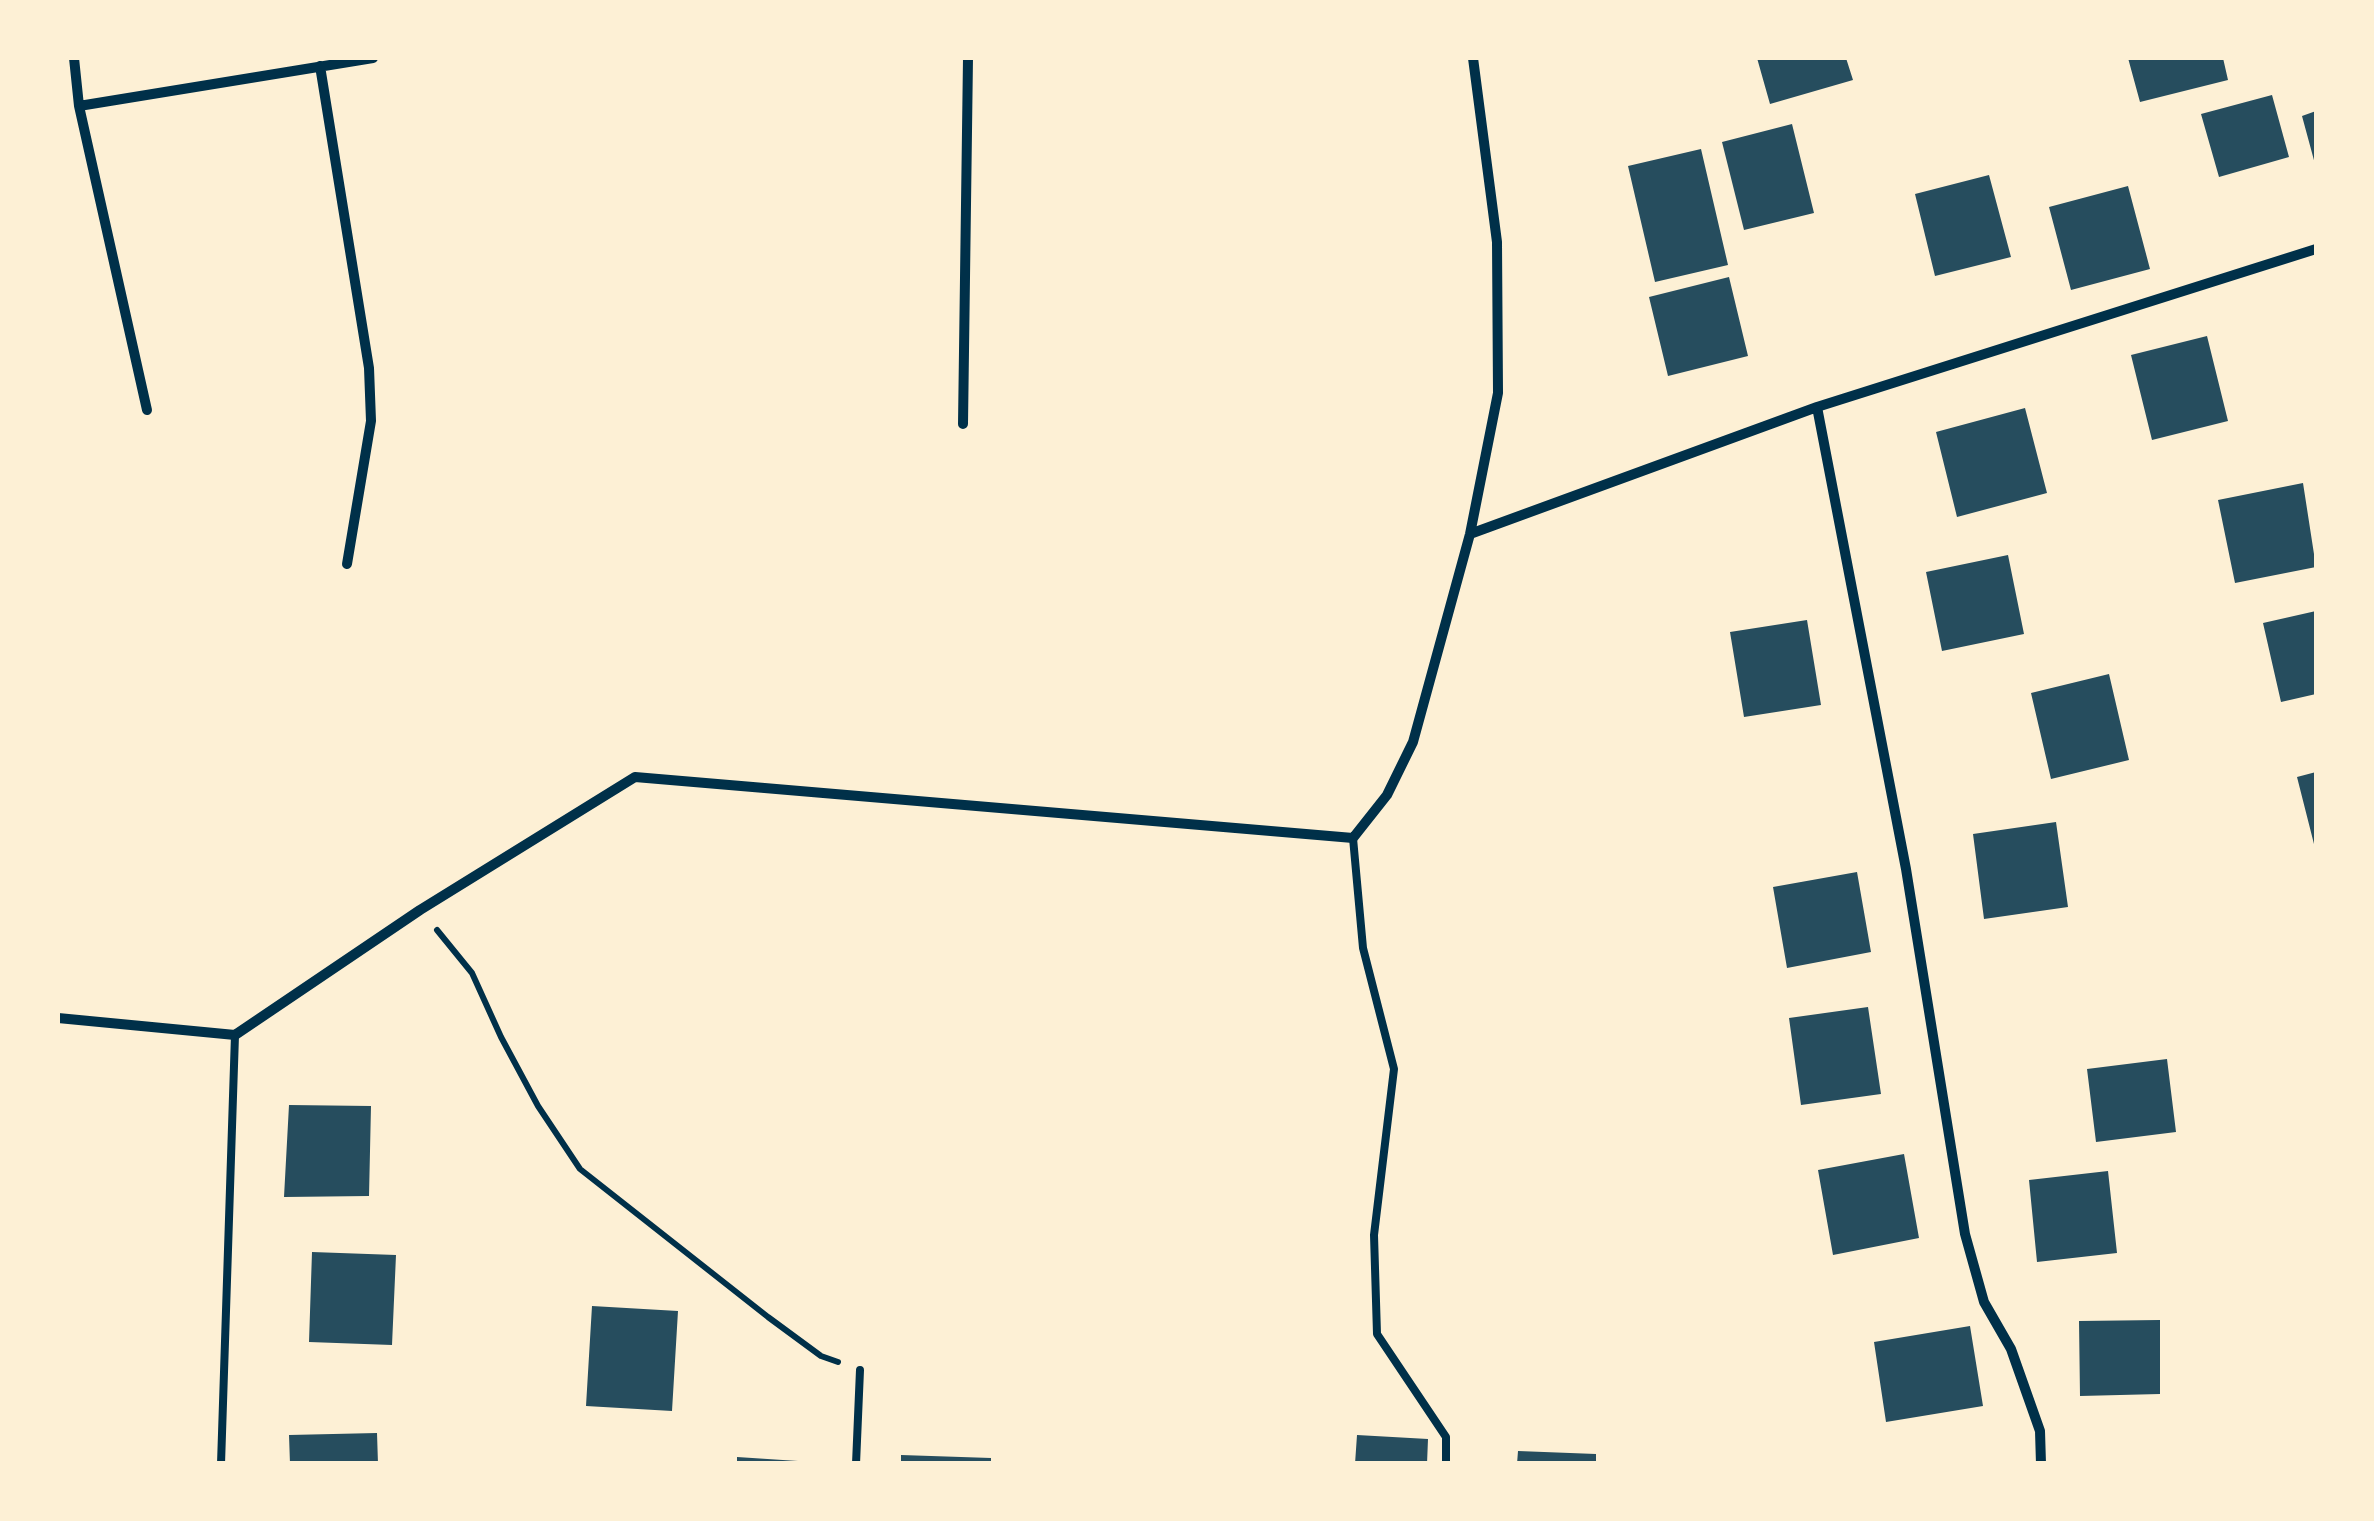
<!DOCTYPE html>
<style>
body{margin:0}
#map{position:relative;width:2374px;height:1521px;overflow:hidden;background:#fdf0d5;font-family:"Fira Sans",sans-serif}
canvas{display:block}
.frame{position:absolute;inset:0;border:60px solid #fdf0d5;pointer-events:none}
</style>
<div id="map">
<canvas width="2374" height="1521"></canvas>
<div class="frame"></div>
</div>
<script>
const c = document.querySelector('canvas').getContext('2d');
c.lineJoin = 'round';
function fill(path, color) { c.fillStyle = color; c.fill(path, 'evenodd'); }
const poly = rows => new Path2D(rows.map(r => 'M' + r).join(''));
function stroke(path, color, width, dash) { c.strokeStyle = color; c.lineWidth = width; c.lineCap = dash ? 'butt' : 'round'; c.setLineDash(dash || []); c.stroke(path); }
const building = poly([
 [1757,58,1846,58,1853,80,1770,104],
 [2128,58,2223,58,2228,80,2140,102],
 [2272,95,2289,157,2219,177,2201,114],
 [2316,111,2316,163,2315,164,2302,116],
 [1792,124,1814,213,1744,230,1722,142],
 [1701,149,1728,265,1655,282,1628,166],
 [1989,175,2011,257,1935,276,1915,194],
 [2128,186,2150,269,2071,290,2049,207],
 [1729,277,1748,356,1668,376,1649,297],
 [2207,336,2228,421,2152,440,2131,355],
 [2025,408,2047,493,1957,517,1936,432],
 [2303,483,2316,567,2235,583,2218,500],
 [2008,555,2024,634,1942,651,1926,572],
 [2316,611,2316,694,2281,702,2263,623],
 [1807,620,1821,705,1744,717,1730,632],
 [2109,674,2129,760,2051,779,2031,693],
 [2316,772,2316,848,2315,848,2297,777],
 [2056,822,2068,907,1984,919,1973,834],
 [1857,872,1871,952,1787,968,1773,887],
 [1868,1007,1881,1094,1801,1105,1789,1018],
 [2167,1059,2176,1132,2096,1142,2087,1069],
 [289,1105,371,1106,369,1196,284,1197],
 [1904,1154,1919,1238,1833,1255,1818,1170],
 [2108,1171,2117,1253,2037,1262,2029,1180],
 [312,1252,396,1255,392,1345,309,1342],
 [592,1306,678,1311,672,1411,586,1406],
 [2160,1320,2160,1394,2080,1396,2079,1321],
 [1970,1326,1983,1406,1886,1422,1874,1342],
 [377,1433,378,1464,290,1464,289,1435],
 [1357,1435,1428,1439,1427,1464,1355,1464],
 [1518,1451,1596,1454,1596,1464,1517,1464],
 [901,1455,991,1458,991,1464,901,1464],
 [737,1457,798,1461,797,1464,737,1464]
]);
const path = poly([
 [437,930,472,973,501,1037,538,1106,580,1169,768,1317,821,1356,838,1362]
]);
const service = poly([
 [1353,838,1363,948,1394,1069,1374,1235,1377,1334,1446,1437,1446,1464],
 [221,1464,235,1035],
 [856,1464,860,1370]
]);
const minor = poly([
 [74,58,79,106,147,410],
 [320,66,369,368,371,421,347,564],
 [79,106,373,58],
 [1817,407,1906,869,1965,1234,1984,1302,2011,1349,2040,1431,2041,1464],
 [963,424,968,58],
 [1470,534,1817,407,2316,249],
 [58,1018,235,1035,420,910,635,777,1353,838,1387,795,1413,742,1470,534,1498,393,1497,242,1473,58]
]);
fill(building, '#264d5e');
stroke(path, '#003049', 6);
stroke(service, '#003049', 8);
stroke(minor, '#003049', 10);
</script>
